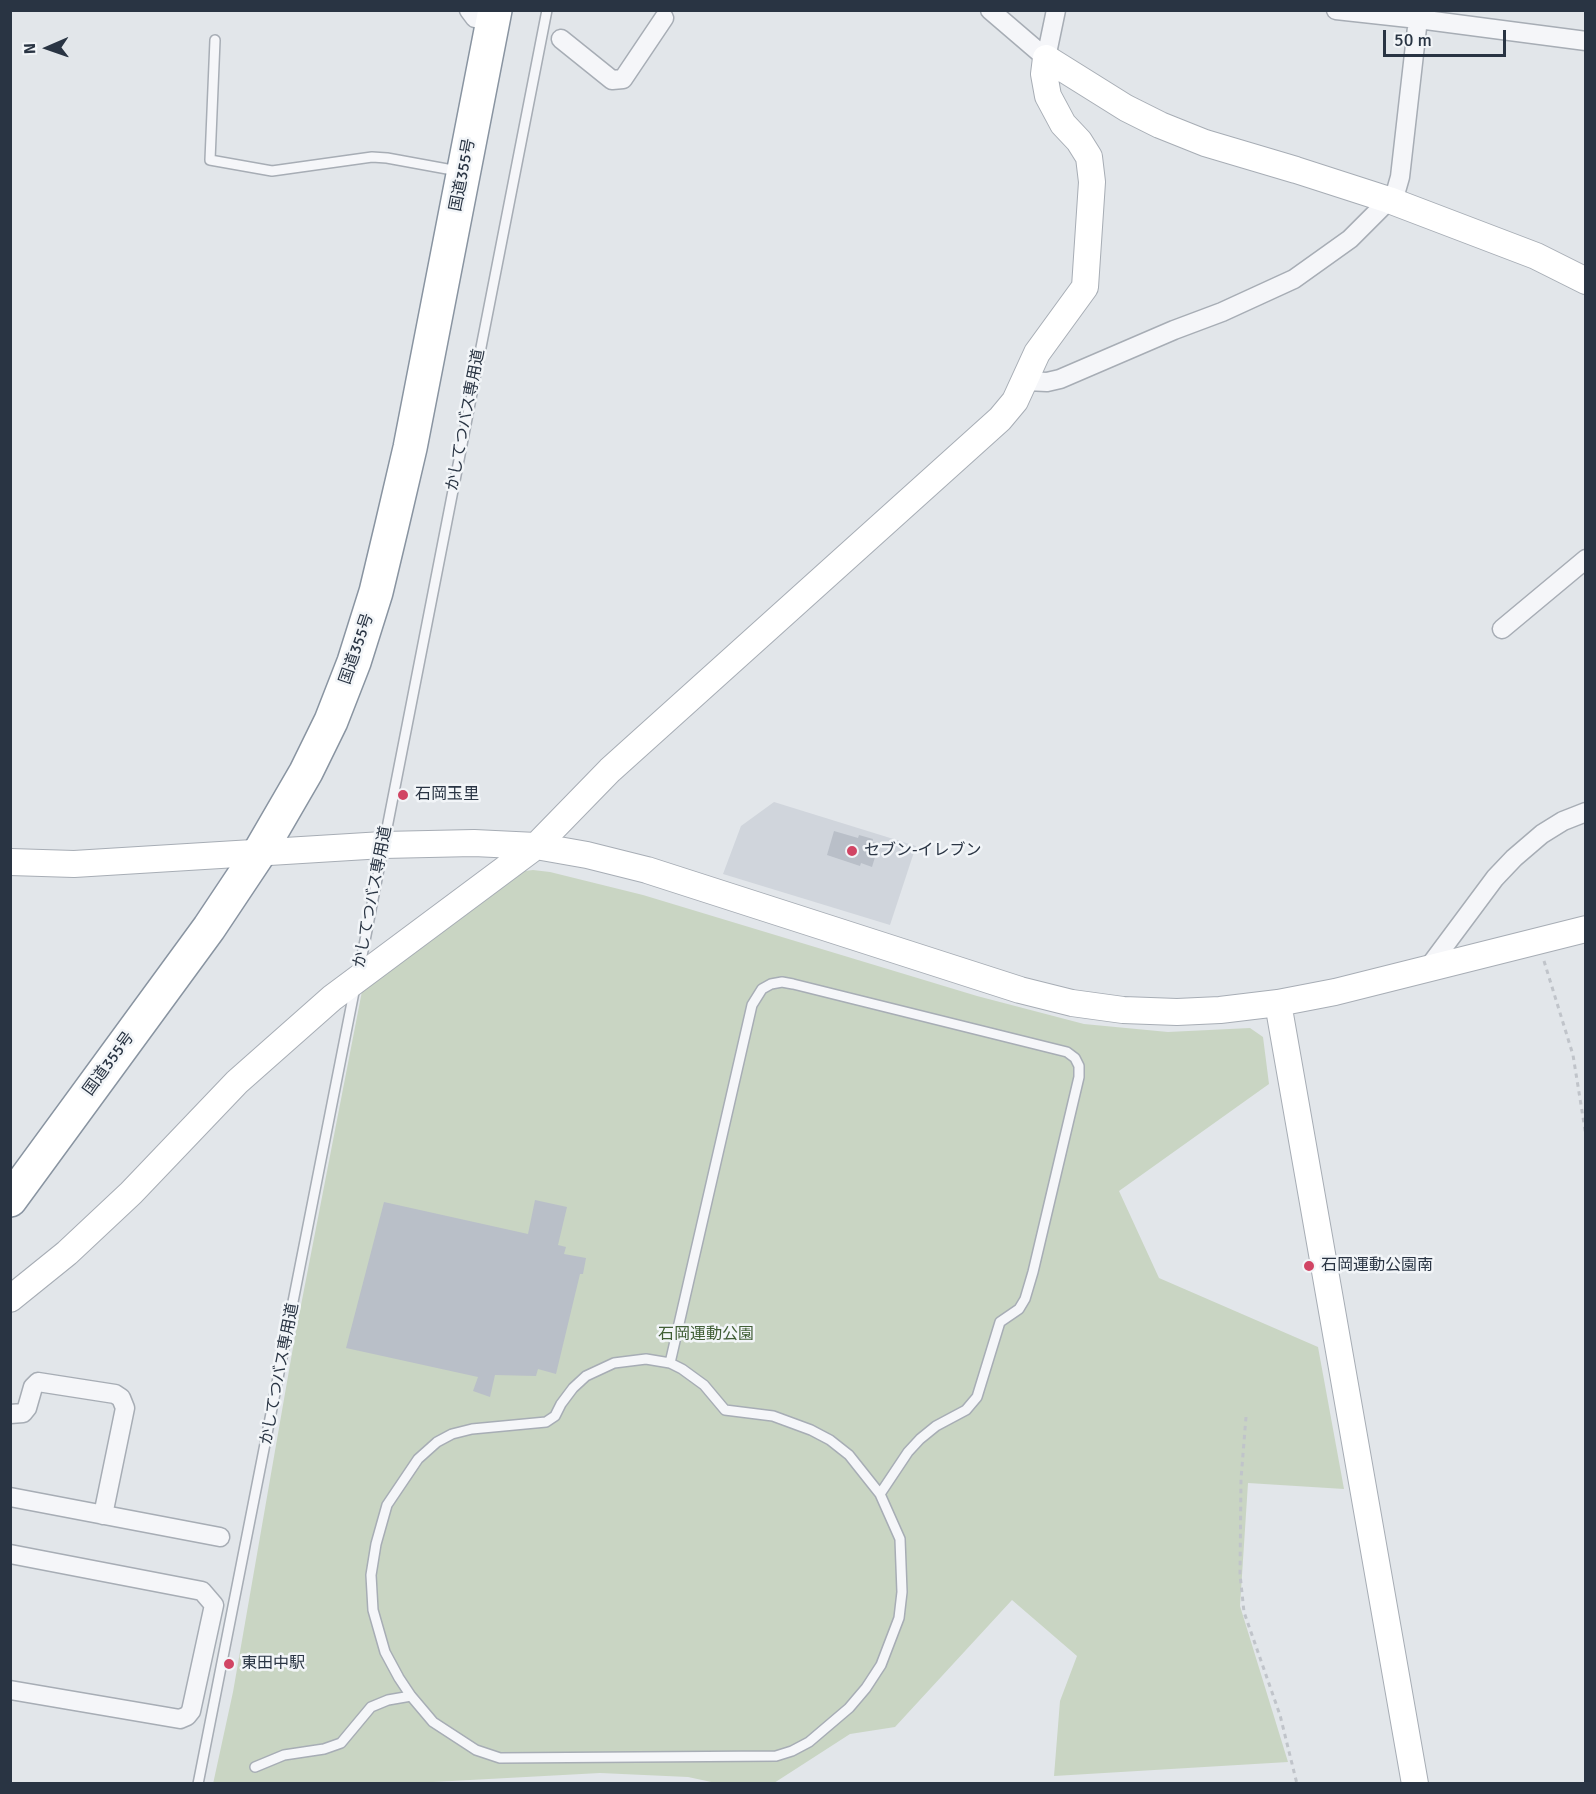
<!DOCTYPE html>
<meta charset="utf-8">
<style>
body{margin:0}
#map{position:relative;width:1596px;height:1794px;overflow:hidden;background:#e2e6ea;font-family:Signika,sans-serif}
canvas{display:block}
.frame{position:absolute;inset:0;border:12px solid #293443;pointer-events:none}
.north{position:absolute;left:18px;top:18px;width:60px;height:60px;-webkit-text-stroke:4px #f2f5f8;paint-order:stroke;rotate:268deg;font-size:16px;font-weight:700;line-height:24px;text-align:center;color:#293443}
.north::after{content:'';display:block;margin:auto;width:21px;height:27px;background:#293443;clip-path:polygon(50% 0,100% 100%,50% 72%,0 100%)}
.scale{position:absolute;left:1383px;top:30px;width:123px;height:27px;box-sizing:border-box;border:3px solid #293443;border-top:0;padding-left:8px;font-size:18px;line-height:21px;white-space:nowrap;color:#293443;-webkit-text-stroke:4px #f2f5f8;paint-order:stroke}
</style>
<div id="map">
<canvas width="1596" height="1794"></canvas>
<div class="frame"></div>
<div class="north">N</div>
<div class="scale">50 m</div>
</div>
<script>
const c = document.querySelector('canvas').getContext('2d');
c.lineJoin = 'round';
function fill(path, color) { c.fillStyle = color; c.fill(path, 'evenodd'); }
const poly = rows => new Path2D(rows.map(r => 'M' + r).join(''));
function stroke(path, color, width, dash) { c.strokeStyle = color; c.lineWidth = width; c.lineCap = dash ? 'butt' : 'round'; c.setLineDash(dash || []); c.stroke(path); }
function drawText(font, color, halo, rows, align = 'center') {
  c.font = font + ' Signika,"Noto Sans JP",sans-serif'; c.lineWidth = 5; c.setLineDash([]); c.textBaseline = 'middle'; c.strokeStyle = halo; c.fillStyle = color; for (const [text, x, y, turn = 0] of rows) {
    c.save(); c.translate(x, y); c.rotate((+turn || 0) * Math.PI / 180); c.textAlign = isNaN(turn) ? turn : align; if (halo) c.strokeText(text, 0, 0); c.fillText(text, 0, 0); c.restore();
  }
}
const built = poly([
 [774,802,916,846,890,925,723,874,741,826]
]);
const green = poly([
 [533,870,550,872,643,895,977,996,1084,1024,1168,1032,1250,1028,1263,1037,1269,1084,1119,1191,1159,1278,1318,1347,1344,1489,1248,1483,1240,1606,1288,1762,1054,1776,1060,1701,1077,1656,1012,1600,895,1727,850,1734,774,1783,716,1783,688,1777,600,1773,396,1784,213,1784,233,1692,295,1336,363,986,517,872]
]);
const building = poly([
 [834,831,858,838,859,835,873,839,872,842,879,844,872,867,861,863,860,866,827,855],
 [535,1200,567,1207,558,1245,566,1247,564,1254,586,1258,583,1274,580,1274,556,1374,538,1369,536,1376,495,1375,490,1397,473,1391,478,1377,346,1348,384,1202,528,1234]
]);
const path = poly([
 [1544,961,1573,1055,1586,1136],
 [1246,1417,1241,1479,1240,1574,1244,1612,1280,1715,1297,1784]
]);
const lane = poly([
 [215,40,210,160,272,171,372,157,387,158,458,171],
 [359,971,547,10],
 [670,1363,752,1005,762,989,771,984,782,982,793,984,1067,1052,1075,1058,1079,1066,1079,1077,1033,1272,1025,1299,1019,1309,1000,1322,977,1397,966,1410,936,1426,920,1439,908,1452,880,1494,900,1539,902,1592,899,1618,881,1665,866,1688,849,1708,809,1742,792,1751,776,1756,500,1758,476,1750,433,1722,411,1696,399,1678,385,1652,373,1610,371,1575,376,1544,387,1505,418,1459,437,1442,452,1434,472,1429,546,1422,555,1416,561,1404,573,1388,586,1376,614,1363,646,1359,670,1363,682,1369,704,1385,725,1410,773,1416,811,1430,830,1440,849,1455,880,1494],
 [255,1767,284,1755,324,1749,341,1743,371,1707,388,1700,411,1696],
 [198,1784,355,987]
]);
const street = poly([
 [469,10,475,18,493,20],
 [990,10,1046,58,1056,10],
 [1336,10,1418,19,1586,41],
 [561,39,612,80,623,79,664,18],
 [1026,381,1047,382,1060,379,1174,330,1222,312,1294,279,1350,239,1389,200,1396,191,1400,177,1419,10],
 [1502,629,1586,559],
 [1428,968,1495,878,1514,858,1542,834,1563,821,1586,812],
 [10,1414,23,1413,27,1408,33,1387,38,1382,115,1394,121,1398,125,1408,103,1515],
 [10,1497,220,1537],
 [10,1554,202,1591,214,1605,191,1711,187,1716,180,1719,10,1690]
]);
const secondary = poly([
 [10,862,74,864,383,845,474,843,536,846,587,855,647,870,1020,990,1072,1003,1123,1010,1177,1012,1220,1010,1278,1003,1335,992,1586,929],
 [1278,1003,1415,1784],
 [10,1299,67,1253,131,1193,237,1082,332,998,536,846,610,770,1000,419,1015,401,1037,353,1085,287,1092,182,1089,157,1079,141,1063,124,1048,96,1044,74,1046,58,1126,108,1160,125,1205,143,1296,170,1389,200,1536,256,1586,281]
]);
const highway = poly([
 [10,1200,209,928,259,853,306,772,331,721,354,662,376,592,392,525,410,448,495,10]
]);
const markers = [
 [403,795,6,"#d14564"],
 [852,851,6,"#d14564"],
 [1309,1266,6,"#d14564"],
 [229,1664,6,"#d14564"]
];
const streetNames = [
 ["国道355号",463,175,-79],
 ["かしてつバス専用道",466,420,-79],
 ["国道355号",357,649,-71],
 ["かしてつバス専用道",373,897,-79],
 ["国道355号",109,1064,-54],
 ["かしてつバス専用道",280,1374,-79]
];
const poiNames = [
 ["石岡玉里",415,795],
 ["セブン-イレブン",864,851],
 ["石岡運動公園南",1321,1266],
 ["東田中駅",241,1664]
];
const parkNames = [
 ["石岡運動公園",706,1335]
];
fill(built, '#d0d5dc');
fill(green, '#c9d5c3');
fill(building, '#b9bfc8');
stroke(lane, '#a7adb5', 12);
stroke(street, '#a7adb5', 21);
stroke(secondary, '#a7adb5', 28);
stroke(highway, '#8994a1', 36);
stroke(path, '#c0c4ca', 3, [4.5, 4.5]);
stroke(lane, '#f5f6f9', 9);
stroke(street, '#f5f6f9', 18);
stroke(secondary, '#fff', 26);
stroke(highway, '#fff', 33);
for (const [x, y, r, color] of markers) { const dot = new Path2D(); dot.arc(x, y, r, 0, 2 * Math.PI); c.fillStyle = color; c.fill(dot); stroke(dot, '#f2f5f8', 2); }
drawText('16px', '#293443', '#f2f5f8', streetNames);
drawText('16px', '#293443', '#f2f5f8', poiNames, 'left');
drawText('16px', '#415f36', '#f2f5f8', parkNames);
</script>
